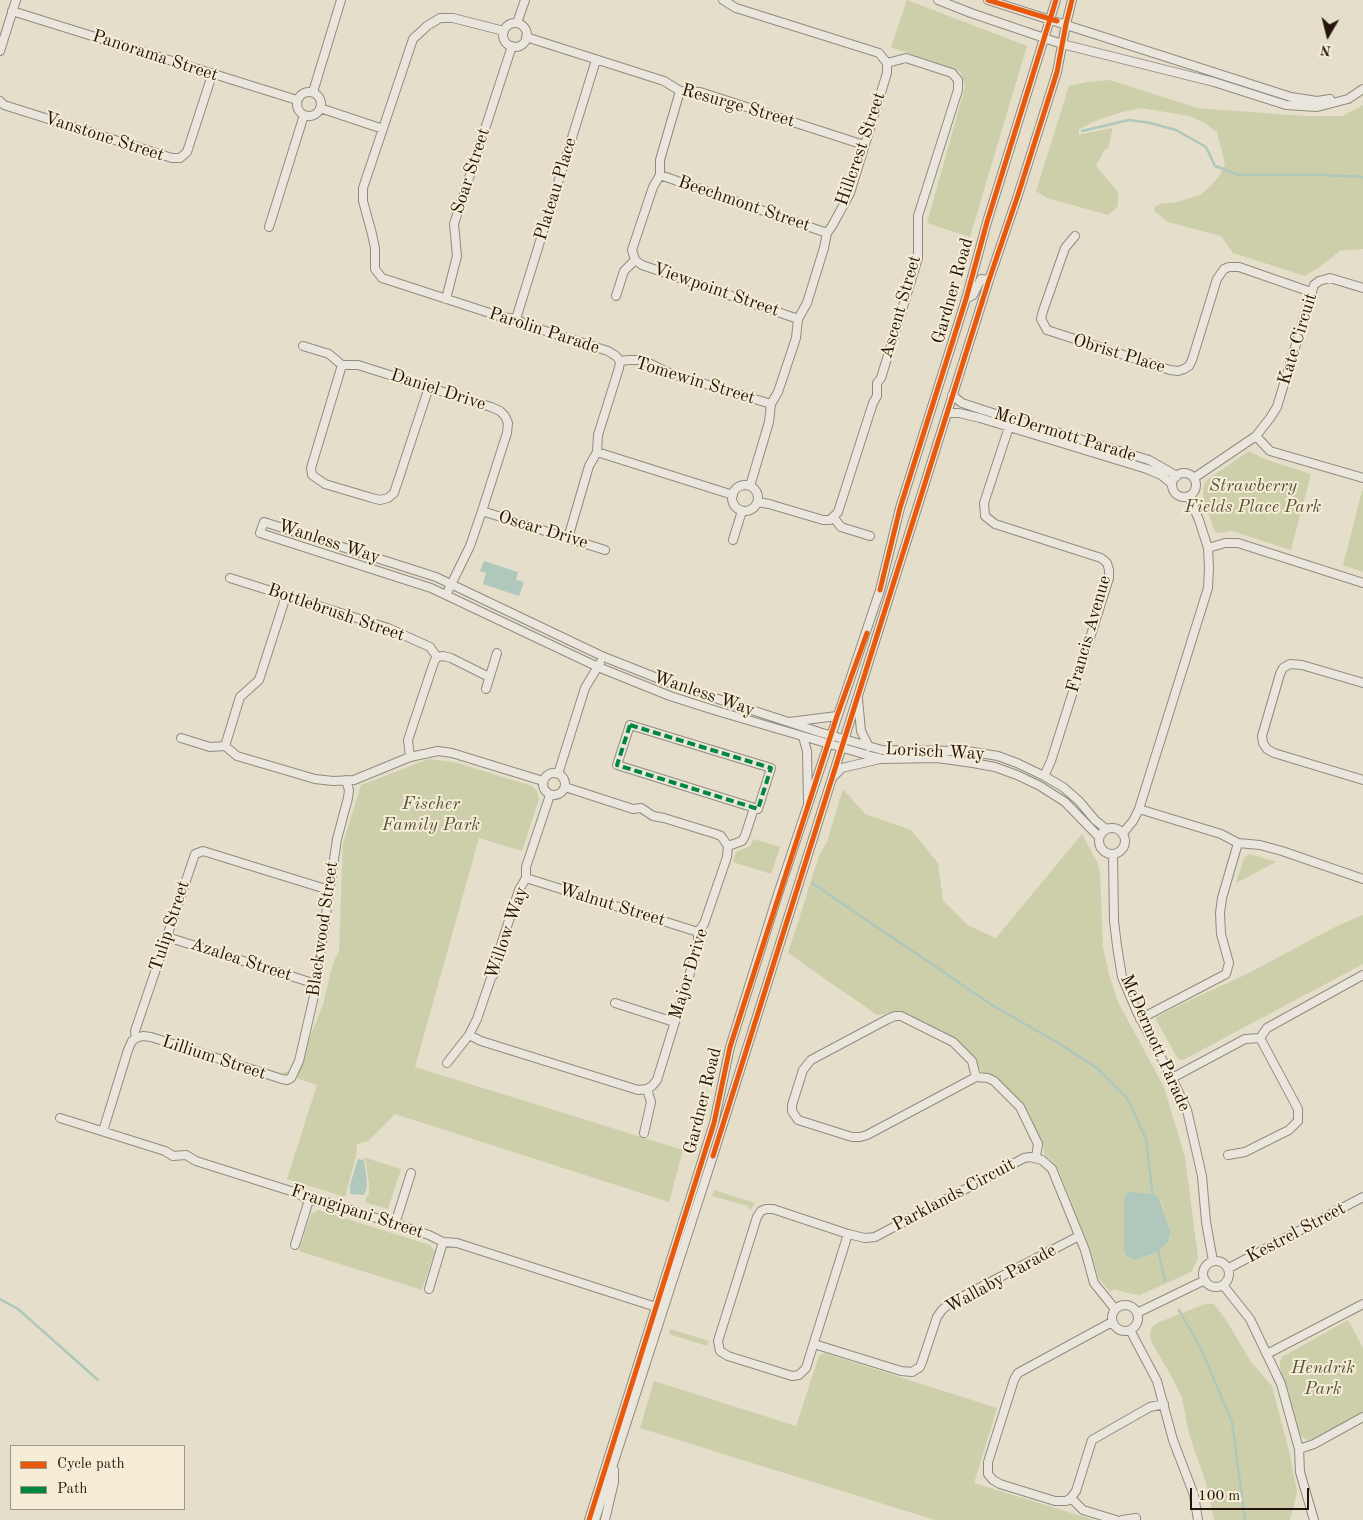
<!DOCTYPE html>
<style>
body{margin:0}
#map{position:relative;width:1363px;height:1520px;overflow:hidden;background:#e4deca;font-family:"Old Standard TT",serif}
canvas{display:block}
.legend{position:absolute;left:10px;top:1445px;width:175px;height:65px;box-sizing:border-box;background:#f5edd6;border:1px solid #a19684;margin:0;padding:6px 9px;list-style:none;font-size:15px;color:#241409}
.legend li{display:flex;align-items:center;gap:10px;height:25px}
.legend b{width:25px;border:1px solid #a19684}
.north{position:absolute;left:1303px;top:10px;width:50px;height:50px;-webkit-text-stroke:4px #f5edd6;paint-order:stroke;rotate:188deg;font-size:14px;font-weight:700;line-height:20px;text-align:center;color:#241409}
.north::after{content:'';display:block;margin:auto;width:18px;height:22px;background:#241409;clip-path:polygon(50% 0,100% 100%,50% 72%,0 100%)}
.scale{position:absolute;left:1190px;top:1488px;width:119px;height:22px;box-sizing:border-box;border:2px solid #241409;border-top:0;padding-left:6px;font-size:15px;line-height:18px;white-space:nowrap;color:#241409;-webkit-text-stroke:4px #f5edd6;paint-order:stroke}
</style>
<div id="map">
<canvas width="1363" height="1520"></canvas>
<ul class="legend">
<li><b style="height:6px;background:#e8590c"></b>Cycle path</li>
<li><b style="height:6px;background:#00873e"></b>Path</li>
</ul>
<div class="north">N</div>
<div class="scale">100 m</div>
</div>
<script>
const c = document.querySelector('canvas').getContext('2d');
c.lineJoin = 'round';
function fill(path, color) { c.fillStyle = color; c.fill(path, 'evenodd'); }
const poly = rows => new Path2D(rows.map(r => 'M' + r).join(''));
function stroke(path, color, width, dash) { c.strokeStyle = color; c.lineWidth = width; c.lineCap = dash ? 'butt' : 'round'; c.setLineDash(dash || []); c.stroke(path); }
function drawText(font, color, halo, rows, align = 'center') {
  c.font = font + ' "Old Standard TT",serif'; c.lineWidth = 4; c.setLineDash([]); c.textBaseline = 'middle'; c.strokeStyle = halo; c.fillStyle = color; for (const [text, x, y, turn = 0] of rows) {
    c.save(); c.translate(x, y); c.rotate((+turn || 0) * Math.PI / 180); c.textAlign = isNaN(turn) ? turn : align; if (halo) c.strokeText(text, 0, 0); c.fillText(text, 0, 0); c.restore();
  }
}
const green = poly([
 [907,0,1027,46,970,237,927,223,965,87,961,72,891,47],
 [1110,80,1197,108,1304,116,1343,116,1363,105,1363,249,1340,251,1322,265,1305,276,1233,253,1221,236,1168,222,1155,212,1154,208,1160,204,1177,202,1200,195,1210,187,1219,176,1225,164,1217,132,1203,122,1190,116,1141,108,1122,112,1098,120,1079,129,1079,134,1083,134,1112,128,1112,131,1108,148,1104,151,1096,166,1118,192,1118,206,1108,215,1047,198,1036,191,1069,86,1087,82],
 [1249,451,1267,460,1311,474,1291,550,1232,531,1217,533,1214,530,1207,509,1205,507,1203,493,1204,484,1208,479],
 [1362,491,1363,491,1363,572,1343,565],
 [429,759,454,762,532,786,537,791,539,799,522,851,479,838,415,1067,683,1150,669,1202,395,1114,368,1141,357,1144,356,1157,345,1197,287,1179,317,1085,281,1073,296,1070,323,1005,333,963,339,951,343,843,361,785],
 [843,789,865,814,911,830,938,863,943,901,969,926,996,938,1082,834,1098,864,1100,874,1103,947,1110,978,1118,1002,1164,1087,1185,1157,1198,1258,1191,1272,1140,1295,1128,1293,1114,1289,1110,1292,1098,1277,1090,1249,1059,1171,1052,1161,1044,1154,1043,1143,1023,1104,994,1076,982,1072,979,1069,974,1057,952,1037,901,1012,877,1015,788,953,819,856,827,842],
 [1129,1191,1157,1195,1161,1202,1171,1233,1170,1240,1157,1252,1135,1260,1126,1256,1124,1252,1124,1197],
 [753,839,780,847,771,874,733,862,736,852,746,848,751,845],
 [1250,854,1276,862,1236,883,1244,858],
 [1363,915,1363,964,1183,1060,1178,1059,1155,1018,1192,999,1247,974,1337,926],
 [363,1157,401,1169,388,1209,367,1203,365,1200,369,1193,369,1184,366,1162],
 [714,1190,755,1203,750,1211,748,1206,712,1196],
 [318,1210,430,1245,435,1251,422,1290,299,1251,311,1214],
 [1205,1304,1214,1304,1226,1320,1251,1362,1272,1386,1289,1451,1297,1492,1290,1520,1214,1520,1208,1489,1189,1434,1182,1398,1172,1377,1152,1343,1150,1334,1152,1327,1157,1323],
 [1348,1320,1363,1348,1363,1412,1315,1438,1310,1440,1304,1439,1297,1431,1295,1424,1280,1368,1280,1362,1282,1357],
 [670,1329,709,1341,707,1346,669,1334],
 [824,1353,997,1408,974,1483,1094,1520,935,1520,640,1428,654,1381,796,1426,819,1356]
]);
const water = poly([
 [484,561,518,572,516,580,524,582,519,596,483,584,486,573,480,571],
 [358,1159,364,1160,366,1172,367,1187,364,1195,350,1194,350,1185],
 [1129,1191,1157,1195,1159,1198,1171,1233,1168,1242,1157,1252,1135,1260,1126,1256,1124,1252,1124,1197]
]);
const stream = poly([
 [1082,131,1129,120,1150,123,1176,130,1206,147,1215,166,1239,175,1325,175,1363,177],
 [812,883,992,1005,1060,1044,1097,1068,1127,1098,1146,1139,1153,1197],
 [1158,1250,1165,1281],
 [0,1299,18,1309,98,1380],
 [1179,1310,1201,1349,1232,1422,1245,1520]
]);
const minor = poly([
 [723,0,736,8,879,53,887,63,887,73,850,193,832,226,827,233,824,248,807,303,798,319,796,338,778,392,771,404,769,422,750,486],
 [938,0,971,13,1062,44,1214,82,1286,105,1317,107,1348,99,1363,89],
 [988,0,1291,97,1317,101,1330,99],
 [12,11,297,100],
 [517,23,525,0],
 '503 35a12 12 0 1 1 24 0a12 12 0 1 1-24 0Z',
 [504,31,453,18,440,18,427,26,413,39,363,188,363,201,372,234,375,248,375,269,382,278,502,317,516,319,527,325,608,351,616,356,620,361,619,368,598,435,597,452,589,466,568,538],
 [526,37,664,81,680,91,700,92,864,145],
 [0,51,16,0],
 [313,92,341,0],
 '297 104a12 12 0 1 1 24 0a12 12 0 1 1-24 0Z',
 [0,101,4,105,172,158,180,158,187,152,212,75],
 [320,108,383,129],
 [660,175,827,233],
 [269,227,304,115],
 [1075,236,1065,248,1043,311,1041,319,1047,330,1170,370,1178,371,1184,369,1189,366,1192,360,1217,279,1224,269,1229,267,1239,267,1311,292],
 [635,260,642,265,798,319],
 [616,296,624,271,635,260,632,250,653,187,660,175,660,160,680,91],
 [446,299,457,256,454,224,512,46],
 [966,299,973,295,981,279,989,280],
 [516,319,596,60],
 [303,346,329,354,342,365,358,365,491,407,500,411,505,416,508,423,507,433,482,511,470,546,446,595],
 [620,361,629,360,639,360,651,364,669,373,771,404],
 [342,365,311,468,312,475,325,484,372,498,380,500,388,498,394,493,429,387],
 [952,395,962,403,983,410,1149,460,1177,476],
 [947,413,959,413,980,418,1147,469,1161,475,1172,484],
 [1009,427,984,503,985,516,995,524,1101,558,1107,563,1109,570,1109,578,1051,761,1044,776],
 [1256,436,1270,451,1363,478],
 [597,452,733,495],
 '1172 485a12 12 0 1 1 24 0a12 12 0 1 1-24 0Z',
 [1194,478,1256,436,1270,418,1277,407,1314,285,1319,281,1330,278,1363,288],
 '732 498a13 13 0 1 1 26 0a13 13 0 1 1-26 0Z',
 [758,502,769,504,823,520,830,520,838,512,873,403,877,396,877,383,881,378,918,258,918,216,958,90,958,80,952,73,906,58,887,63],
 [482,511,605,550],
 [834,518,841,527,870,536],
 [733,540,742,511],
 [1208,548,1225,543,1238,543,1363,583],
 [230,578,388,628,430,647,437,657],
 [1363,683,1302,665,1290,664,1283,668,1280,674,1262,736,1263,743,1267,749,1274,753,1363,780],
 [486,689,497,653],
 [858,699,861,731,869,747],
 [789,722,837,716],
 [630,725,771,768,758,809,617,765,630,725],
 [803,737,807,751,808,802],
 [181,738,210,747,225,746,237,756,315,779,333,781,354,780,410,757,438,751,452,753,543,781],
 [225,746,240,697,259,680,286,596],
 [410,757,408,740,434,662,437,657,443,656,451,658,489,677],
 '543 784a11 11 0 1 1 22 0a11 11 0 1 1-22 0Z',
 [558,774,585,688,600,663],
 [833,777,842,768,880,759],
 [1139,809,1221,834,1238,843,1260,845,1282,851,1363,879],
 '1099 841a13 13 0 1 1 26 0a13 13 0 1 1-26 0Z',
 [1123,833,1133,821,1139,809,1208,588,1209,568,1208,548,1199,520,1189,497],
 [1099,837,1065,802,1040,786,1017,775,995,767,973,763,937,758,882,759,874,757,717,711,670,696,598,667,431,588,260,533,262,527,264,522,436,577,604,657,675,685,819,732,882,750,967,751,998,756,1017,763,1044,776,1063,787,1079,801,1095,820,1106,829],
 [728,846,742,841,745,836,754,808],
 [1113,854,1114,921,1117,946,1122,977,1137,1012,1172,1078,1187,1110,1202,1176,1206,1222,1213,1261],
 [526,878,698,932],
 [167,937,316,984],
 [615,1003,674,1022],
 [1140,1019,1226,974,1229,963,1221,934,1220,913,1222,898,1238,843],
 [469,1035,481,1041,638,1090,647,1089,652,1086,657,1080,698,947,698,932,704,924,727,857,728,846,721,836,716,834,664,818,653,816,641,808,633,809,565,787],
 [136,1038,143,1036,151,1037,282,1079,287,1080,291,1078,299,1061,314,996,337,839,348,798,349,790,346,780],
 [136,1038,135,1031,195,854,203,851,329,890],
 [447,1063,469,1035,477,1019,491,978,495,973,495,956,499,951,519,890,526,878,526,867,550,795],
 [976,1077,867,1135,860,1137,852,1137,798,1120,792,1111,792,1105,803,1070,811,1060,888,1019,895,1016,901,1016,953,1042,972,1061,976,1077,988,1078,994,1081,1020,1107,1038,1144,1036,1157],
 [1172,1078,1245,1039,1260,1038,1267,1028,1363,975],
 [60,1118,165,1151,173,1156,186,1155,196,1161,297,1193,309,1200,326,1202,429,1235,443,1242,457,1243,656,1307],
 [103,1131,128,1050,132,1041,136,1038],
 [644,1133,651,1102,647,1089],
 [1228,1155,1245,1152,1289,1130,1298,1121,1298,1109,1260,1038],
 [395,1224,411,1173],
 [848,1234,773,1209,766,1209,761,1211,757,1217,718,1341,720,1351,728,1356,792,1376,799,1375,806,1368,848,1234,865,1238,875,1237,1024,1158,1030,1157,1042,1160,1052,1169,1085,1250,1094,1283,1115,1309],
 [295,1245,309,1200],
 '1203 1274a13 13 0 1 1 26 0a13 13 0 1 1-26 0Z',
 [1229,1268,1363,1197],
 [1223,1285,1250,1319,1281,1384,1299,1449,1300,1472,1314,1520],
 [429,1289,443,1242],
 '1112 1318a13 13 0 1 1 26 0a13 13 0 1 1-26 0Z',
 [1137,1313,1205,1280],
 [1112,1322,1018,1373,1014,1380,988,1462,988,1474,993,1480,1000,1484,1055,1501,1066,1501,1071,1498,1076,1491,1092,1440,1150,1407,1164,1404],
 [1130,1330,1157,1381,1173,1440,1194,1495,1198,1520],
 [814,1344,901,1371,912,1372,920,1367,922,1362,937,1317,942,1310,950,1303,1079,1236],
 [1267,1354,1363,1304],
 [1299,1449,1314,1444,1363,1417],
 [1071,1498,1083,1510,1116,1520],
 [589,1520,714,1123,730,1047,778,894,880,590,900,508,966,299,987,222,1056,0],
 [595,1520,713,1156,989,280,1018,195,1057,72,1066,24,1072,0],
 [605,1520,614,1482,614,1470],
 [1122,1520,1136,1518]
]);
const quiet = poly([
 [630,725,771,768,758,809,617,765,630,725]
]);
const cycleway = poly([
 [988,0,1057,21],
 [880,590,900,508,966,299,987,222,1056,0],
 [713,1156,989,280,1018,195,1057,72,1066,24,1072,0],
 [589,1520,714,1123,730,1047,837,716,867,633]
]);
const streetNames = [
 ["Panorama Street",155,56,18],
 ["Resurge Street",738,106,16],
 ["Vanstone Street",104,137,18],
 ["Hillcrest Street",861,149,-71],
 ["Soar Street",471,171,-72],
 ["Plateau Place",556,189,-73],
 ["Beechmont Street",744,204,19],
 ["Viewpoint Street",716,290,19],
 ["Gardner Road",953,291,-74],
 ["Ascent Street",901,307,-74],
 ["Parolin Parade",544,331,18],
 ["Kate Circuit",1298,339,-73],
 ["Obrist Place",1119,354,17],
 ["Tomewin Street",695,381,17],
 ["Daniel Drive",438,390,18],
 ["McDermott Parade",1065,435,17],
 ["Oscar Drive",543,530,17],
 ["Wanless Way",329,542,18],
 ["Bottlebrush Street",336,613,19],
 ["Francis Avenue",1089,634,-74],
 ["Wanless Way",704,694,19],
 ["Lorisch Way",935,752,3],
 ["Walnut Street",612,905,17],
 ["Tulip Street",170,926,-72],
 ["Blackwood Street",323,929,-82],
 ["Willow Way",507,933,-71],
 ["Azalea Street",241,960,18],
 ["Major Drive",689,974,-73],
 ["McDermott Parade",1155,1043,66],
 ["Lillium Street",214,1058,18],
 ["Gardner Road",703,1101,-76],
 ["Parklands Circuit",954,1195,-28],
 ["Frangipani Street",357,1212,18],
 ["Kestrel Street",1296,1233,-28],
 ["Wallaby Parade",1001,1279,-29]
];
const parkNames = [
 ["Strawberry",1253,486],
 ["Fields Place Park",1253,507],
 ["Fischer",431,804],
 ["Family Park",431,825],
 ["Hendrik",1323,1368],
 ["Park",1323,1389]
];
fill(green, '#cdcfab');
fill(water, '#b0c8bb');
stroke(stream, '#b0c8bb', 2.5);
stroke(minor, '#918b7f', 10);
stroke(minor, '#eae6dd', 8);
stroke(quiet, '#00873e', 4, [8, 4]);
stroke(cycleway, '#e8590c', 5);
drawText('18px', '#241409', '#f5edd6', streetNames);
drawText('italic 18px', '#585139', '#f5edd6', parkNames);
</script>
